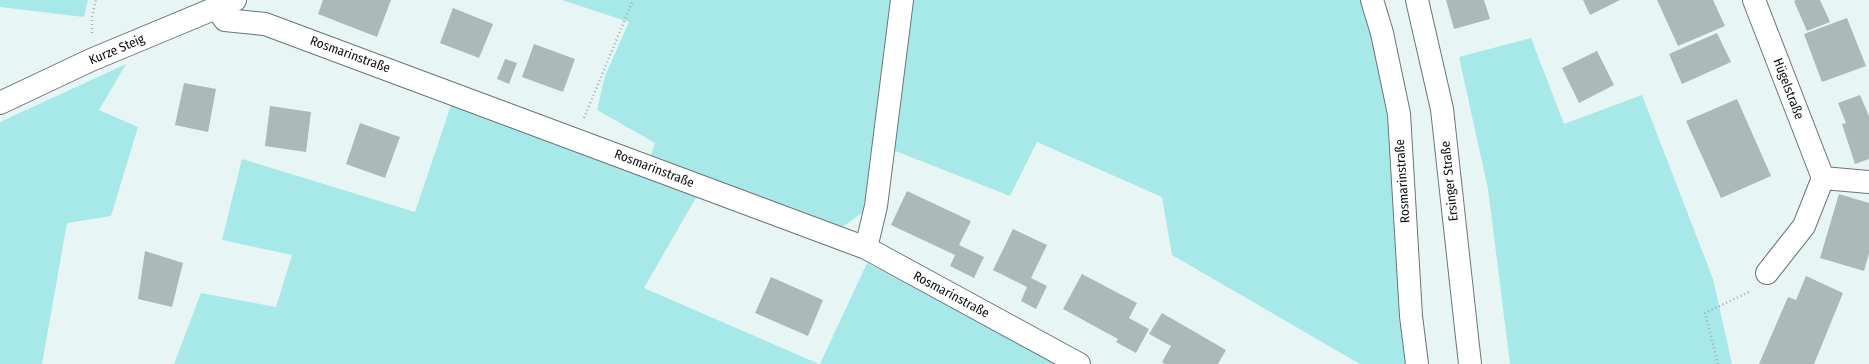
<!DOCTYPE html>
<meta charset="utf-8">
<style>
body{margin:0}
canvas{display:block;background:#e7f5f5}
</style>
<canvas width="1869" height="364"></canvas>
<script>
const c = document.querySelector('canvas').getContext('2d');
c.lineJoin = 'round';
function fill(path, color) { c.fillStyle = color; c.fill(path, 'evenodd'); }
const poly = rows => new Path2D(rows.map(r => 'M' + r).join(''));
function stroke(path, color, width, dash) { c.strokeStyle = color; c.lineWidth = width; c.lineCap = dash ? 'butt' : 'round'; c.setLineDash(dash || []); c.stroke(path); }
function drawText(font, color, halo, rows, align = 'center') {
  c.font = font + ' "Fira Sans Condensed",sans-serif'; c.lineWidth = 3; c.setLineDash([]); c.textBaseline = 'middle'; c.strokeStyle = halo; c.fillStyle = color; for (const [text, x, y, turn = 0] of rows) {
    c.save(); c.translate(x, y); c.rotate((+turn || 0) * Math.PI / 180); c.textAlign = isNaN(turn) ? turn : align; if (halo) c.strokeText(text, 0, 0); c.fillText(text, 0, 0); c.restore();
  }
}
const green = poly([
 [0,0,88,0,84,17,0,7],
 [562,0,896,0,866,210,841,228,651,155,655,143,597,110,605,76,629,22],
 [911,0,1366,0,1392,110,1410,364,1360,364,1172,255,1162,197,1037,142,1010,196,893,150],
 [1531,38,1564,124,1642,95,1713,279,1732,364,1510,364,1488,189,1459,57],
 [126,64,99,110,138,127,111,216,67,223,42,364,0,364,0,122],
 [451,105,701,189,644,288,819,364,174,364,201,293,276,307,292,255,222,240,242,159,415,212],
 [867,263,1062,364,820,364]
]);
const building = poly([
 [323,0,391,0,377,37,318,14],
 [1446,0,1484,0,1490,19,1454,29],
 [1583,0,1620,0,1590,15],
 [1657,0,1713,0,1725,26,1678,46],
 [1796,0,1820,0,1830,22,1807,31,1794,1],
 [453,8,493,24,479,58,440,43],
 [1847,18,1866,66,1822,82,1804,34],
 [1717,33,1731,62,1682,84,1669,54],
 [534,44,575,59,563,92,522,77],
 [1597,51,1614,85,1579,103,1562,68],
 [505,59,517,63,509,84,497,79],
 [184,83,216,89,208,132,175,125],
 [1860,95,1869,116,1869,159,1855,164,1842,124,1846,123,1838,103],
 [1737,99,1771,176,1721,198,1686,121],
 [270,106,311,112,306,152,265,146],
 [360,123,400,137,385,178,346,164],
 [907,191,971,221,959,245,984,257,974,278,950,266,955,255,891,225],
 [1839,194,1869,203,1869,253,1864,271,1820,258],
 [1013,229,1047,245,1031,278,1047,286,1036,309,1021,301,1027,287,993,270],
 [145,251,183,263,172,307,138,299],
 [1082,274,1137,303,1129,318,1149,329,1136,353,1116,342,1118,339,1063,309],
 [1806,276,1843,293,1814,364,1759,364,1788,297,1796,300],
 [771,277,823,300,808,336,755,313],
 [1162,313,1226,350,1218,364,1165,364,1162,362,1171,346,1149,334]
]);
const path = poly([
 [92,33,92,17,96,0],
 [584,118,633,0],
 [1718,364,1705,313,1751,291]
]);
const street = poly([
 [1372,0,1382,33,1399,114,1411,316,1417,364],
 [1417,0,1442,109,1470,364],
 [1754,0,1823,178,1804,226,1767,273],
 [216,8,225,20,265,24,866,248,1079,364],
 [1823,178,1869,182],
 [866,248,876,206,902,0]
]);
const secondary = poly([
 [0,103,91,60,235,0]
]);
const streetNames = [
 ["Kurze Steig",117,50,-23],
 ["Rosmarinstraße",350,55,20],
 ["Hügelstraße",1788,89,69],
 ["Rosmarinstraße",654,169,21],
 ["Rosmarinstraße",1403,181,-94],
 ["Ersinger Straße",1450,181,-96],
 ["Rosmarinstraße",951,295,28]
];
fill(green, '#a7e9e9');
fill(building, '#abb9b9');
stroke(street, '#697675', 24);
stroke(secondary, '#697675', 24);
stroke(path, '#a5b0b0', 2.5, [1, 3]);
stroke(street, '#fff', 22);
stroke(secondary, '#fff', 22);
drawText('13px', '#0a0e0e', '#fff', streetNames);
</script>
